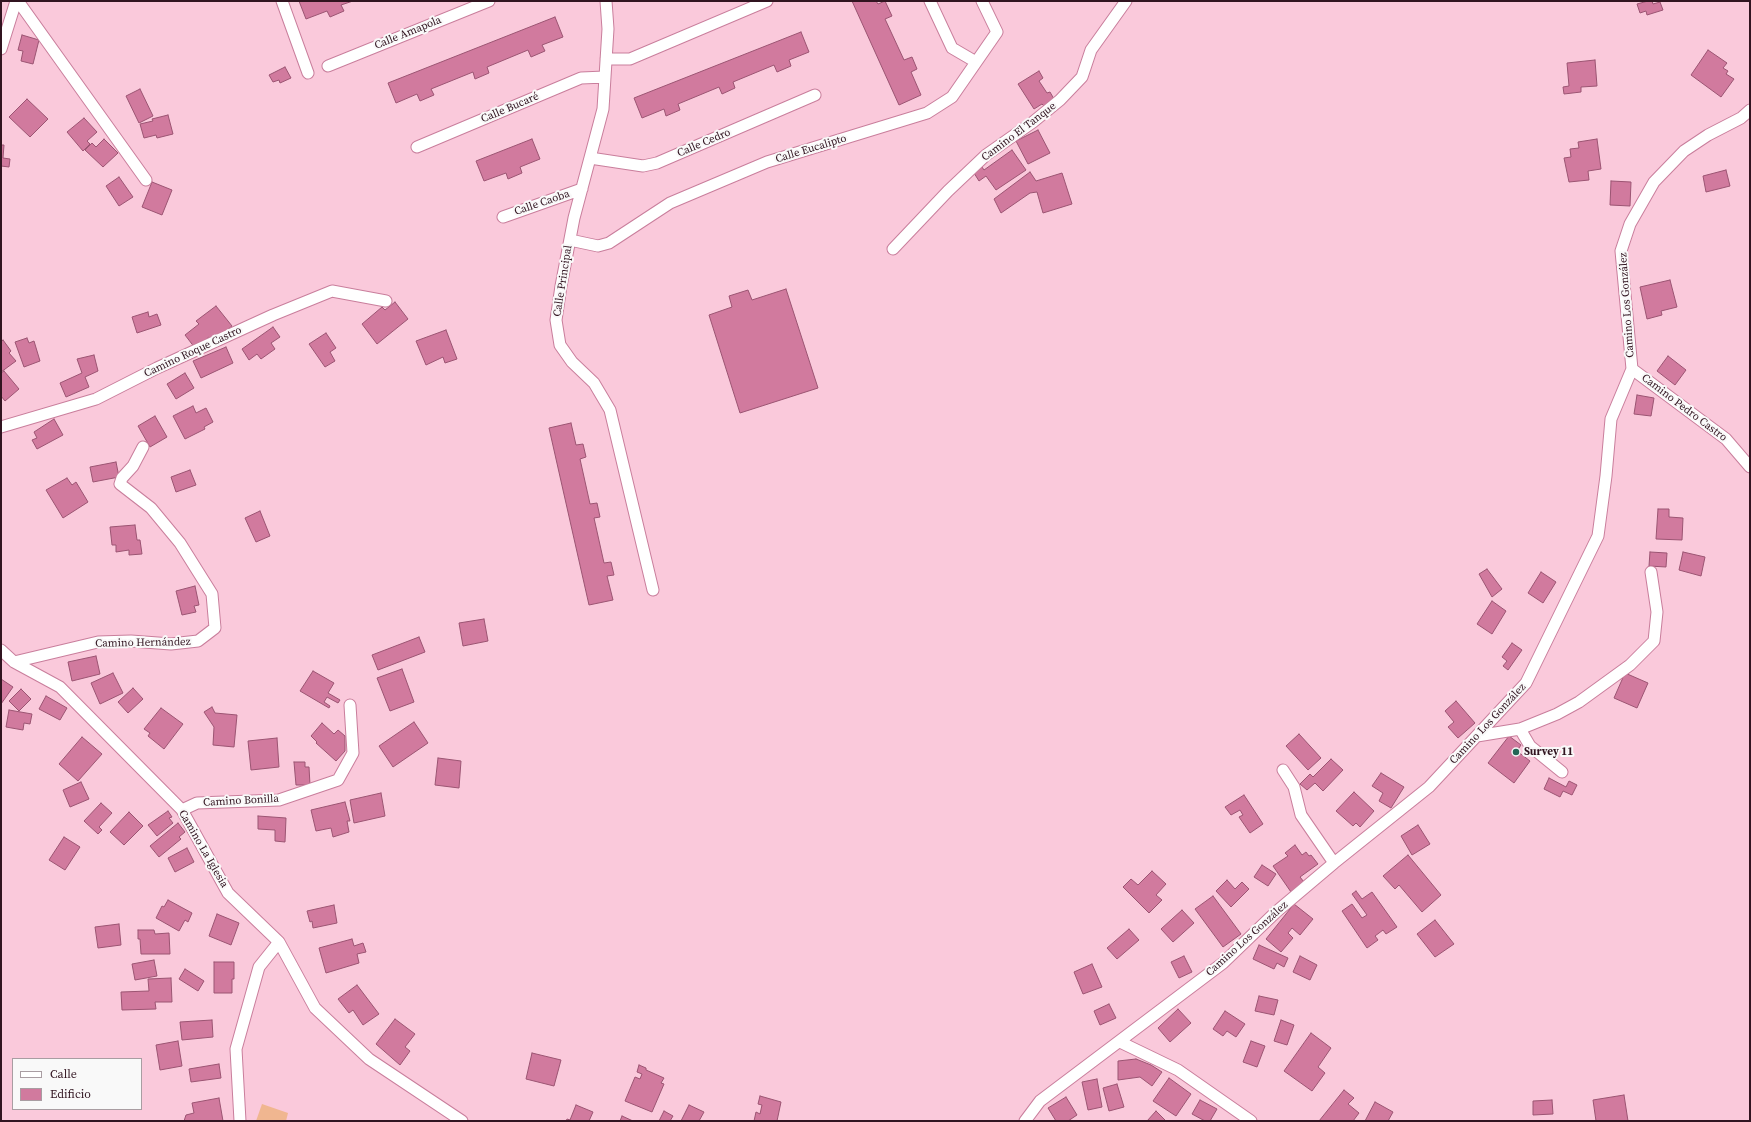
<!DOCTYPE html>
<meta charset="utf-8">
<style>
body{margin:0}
#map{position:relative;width:1751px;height:1122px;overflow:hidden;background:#fac9db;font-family:"Source Serif 4",serif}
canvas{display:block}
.frame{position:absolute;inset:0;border:2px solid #311420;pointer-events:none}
.legend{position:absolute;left:12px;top:1058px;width:130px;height:52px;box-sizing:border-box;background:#f9f9f9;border:1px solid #a99da2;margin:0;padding:5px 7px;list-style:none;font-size:12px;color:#311420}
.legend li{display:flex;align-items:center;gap:8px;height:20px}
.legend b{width:20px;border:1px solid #a99da2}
</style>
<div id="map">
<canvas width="1751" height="1122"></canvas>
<div class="frame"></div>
<ul class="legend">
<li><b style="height:5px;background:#fff"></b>Calle</li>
<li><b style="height:11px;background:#d17a9e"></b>Edificio</li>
</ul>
</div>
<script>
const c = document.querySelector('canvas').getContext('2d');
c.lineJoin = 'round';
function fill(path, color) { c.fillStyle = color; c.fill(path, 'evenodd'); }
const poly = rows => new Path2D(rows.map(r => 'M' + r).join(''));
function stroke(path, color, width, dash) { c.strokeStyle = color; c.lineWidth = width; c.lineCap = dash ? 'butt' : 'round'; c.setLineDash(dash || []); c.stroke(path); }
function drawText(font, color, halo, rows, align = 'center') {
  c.font = font + ' "Source Serif 4",serif'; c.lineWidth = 4; c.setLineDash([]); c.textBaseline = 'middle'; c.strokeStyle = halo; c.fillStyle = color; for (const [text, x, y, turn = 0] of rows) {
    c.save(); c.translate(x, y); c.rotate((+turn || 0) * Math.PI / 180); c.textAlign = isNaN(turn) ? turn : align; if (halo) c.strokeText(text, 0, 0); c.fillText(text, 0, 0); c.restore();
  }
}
const green = poly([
 [262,1104,288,1113,286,1121,256,1121]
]);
const building = poly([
 [299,1,353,1,341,5,344,11,330,17,327,11,306,19,299,1],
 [852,1,876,1,878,4,885,1,892,16,885,19,904,60,912,57,917,69,911,72,921,95,899,105,852,1],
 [1648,1,1652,1,1653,4,1660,2,1663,10,1647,15,1646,11,1640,13,1637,4,1648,1],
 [555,17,563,37,542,45,545,51,531,57,528,50,487,67,489,73,475,79,473,72,431,89,434,95,420,101,417,94,396,103,388,83,555,17],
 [801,32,809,52,789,60,791,66,777,72,774,65,733,82,735,88,722,94,719,87,678,104,680,110,666,116,664,109,642,118,634,98,801,32],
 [22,35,39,40,33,64,21,61,23,51,18,50,22,35],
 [1708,50,1727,63,1723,68,1728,71,1726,74,1734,79,1721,97,1691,75,1708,50],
 [1595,60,1597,86,1581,87,1581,92,1564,94,1563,87,1569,86,1567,63,1595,60],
 [285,67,291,78,280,83,279,80,273,82,269,75,285,67],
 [1039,71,1043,78,1039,81,1047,93,1050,92,1054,99,1044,106,1042,104,1034,109,1018,84,1039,71],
 [140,89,153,116,139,123,126,96,140,89],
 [27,99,48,119,30,137,9,117,27,99],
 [168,115,173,134,157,138,156,135,144,138,140,124,153,121,152,119,168,115],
 [84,118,97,132,87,141,90,144,83,151,67,132,84,118],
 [1038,130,1050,153,1028,164,1016,141,1038,130],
 [104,139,118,153,103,167,85,150,92,143,96,147,104,139],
 [532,139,540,159,520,167,522,173,508,179,506,173,484,181,476,161,532,139],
 [1597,139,1601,169,1588,171,1589,180,1569,182,1564,158,1571,157,1570,149,1579,148,1578,142,1597,139],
 [1,145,4,145,3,158,10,159,9,167,1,166,1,145],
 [1012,150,1026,170,996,190,986,176,979,181,974,173,982,167,984,170,1012,150],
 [1726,170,1730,186,1706,192,1703,176,1726,170],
 [1030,172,1036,181,1062,173,1072,204,1043,213,1037,192,1030,193,1001,213,994,199,1030,172],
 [119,177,133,197,119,206,106,186,119,177],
 [1611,181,1631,182,1630,206,1610,205,1611,181],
 [152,182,172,190,162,215,142,207,152,182],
 [1670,280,1677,307,1661,311,1662,315,1647,319,1640,287,1670,280],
 [786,289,818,388,740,413,709,315,732,307,729,296,748,290,752,300,786,289],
 [395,302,408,319,377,344,362,324,382,307,385,310,395,302],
 [216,306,232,326,212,342,209,337,195,348,185,335,199,324,196,321,216,306],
 [148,312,149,317,157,314,161,325,137,333,132,317,148,312],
 [273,327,280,337,271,343,275,349,261,359,257,354,249,360,242,349,273,327],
 [446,330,457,359,445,363,443,357,426,365,416,341,446,330],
 [326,333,336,348,330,352,335,361,325,367,309,344,326,333],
 [27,338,29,343,34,341,40,361,24,367,15,342,27,338],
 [3,340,11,351,9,353,16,361,1,372,1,342,3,340],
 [226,347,233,363,201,378,193,361,226,347],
 [94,355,98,371,85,377,89,387,66,397,60,383,82,373,77,359,94,355],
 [1668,356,1686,370,1675,385,1657,371,1668,356],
 [4,371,19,389,5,401,1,396,1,373,4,371],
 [185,373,194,388,176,399,167,384,185,373],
 [1637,395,1654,398,1651,416,1634,414,1637,395],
 [193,406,196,413,206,408,213,422,204,427,205,429,185,439,173,416,193,406],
 [155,416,167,437,150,447,138,426,155,416],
 [54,419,63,435,37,449,32,440,37,438,34,432,54,419],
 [571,423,576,445,583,444,586,457,580,459,590,504,597,503,600,517,594,518,604,563,611,562,614,575,607,576,613,600,589,605,549,428,571,423],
 [116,462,119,477,93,482,90,467,116,462],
 [190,470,196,485,176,492,171,477,190,470],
 [67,478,72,485,76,482,88,502,63,518,46,490,67,478],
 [1658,509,1669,509,1669,517,1683,518,1682,540,1656,539,1658,509],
 [260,511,270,536,256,542,245,518,260,511],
 [135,525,137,540,140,540,142,554,129,555,129,550,116,552,116,545,112,545,110,527,135,525],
 [1650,552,1667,553,1666,567,1649,566,1650,552],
 [1683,552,1705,557,1701,576,1679,570,1683,552],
 [1487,569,1502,589,1492,597,1479,574,1487,569],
 [1541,572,1556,582,1543,603,1528,593,1541,572],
 [195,586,199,605,194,606,196,612,182,615,176,591,195,586],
 [1492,601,1506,611,1492,634,1477,624,1492,601],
 [484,619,488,641,463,646,459,623,484,619],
 [419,637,425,652,378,670,372,655,419,637],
 [1512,643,1522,650,1508,670,1503,666,1507,661,1502,657,1512,643],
 [96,656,100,674,72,681,68,662,96,656],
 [402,669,414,702,390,711,377,678,402,669],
 [313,671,334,683,328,693,340,700,338,703,327,697,324,702,330,706,329,708,300,691,313,671],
 [113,673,123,693,100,704,91,683,113,673],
 [1625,673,1648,683,1637,708,1614,698,1625,673],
 [1,679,13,687,1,704,1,679],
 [133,688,143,699,128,713,118,702,133,688],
 [21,689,31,699,19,711,9,701,21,689],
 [46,696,67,708,60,720,39,709,46,696],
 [1456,701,1475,723,1458,738,1448,727,1454,722,1445,711,1456,701],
 [212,707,215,713,237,715,234,747,213,745,214,727,204,712,212,707],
 [161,708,183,724,164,749,148,736,150,733,144,729,161,708],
 [9,710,32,714,30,724,24,723,23,730,6,727,9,710],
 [414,722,428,743,393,767,379,746,414,722],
 [322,723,334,734,338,730,345,736,345,751,336,761,316,743,317,742,311,736,322,723],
 [1299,734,1321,758,1308,770,1286,746,1299,734],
 [1509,736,1521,745,1517,751,1530,761,1514,783,1488,763,1509,736],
 [82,737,102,754,78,781,59,764,82,737],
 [277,738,279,767,251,770,248,741,277,738],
 [438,758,461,761,459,788,435,785,438,758],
 [1331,759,1343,770,1323,791,1315,783,1307,790,1300,784,1310,774,1313,777,1331,759],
 [294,762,305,762,305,767,309,767,310,785,296,785,294,762],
 [1381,773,1404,787,1391,808,1379,801,1383,793,1372,786,1381,773],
 [1549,778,1566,787,1569,781,1577,785,1572,795,1563,791,1560,797,1544,789,1549,778],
 [81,782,89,799,70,807,63,790,81,782],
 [1354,792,1374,811,1360,827,1356,823,1353,826,1336,811,1354,792],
 [381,793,385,816,354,823,350,800,381,793],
 [1244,795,1263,824,1250,833,1239,817,1243,815,1240,810,1231,815,1225,807,1244,795],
 [345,802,350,821,347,821,349,832,333,837,331,828,316,831,311,810,345,802],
 [101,803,112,813,99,827,102,830,98,834,84,821,101,803],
 [168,811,172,817,169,818,173,823,157,836,148,825,168,811],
 [129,812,143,826,124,845,110,832,129,812],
 [258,816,286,818,285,842,275,841,275,830,258,829,258,816],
 [178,823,185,832,179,837,181,839,159,857,150,846,178,823],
 [1418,825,1430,844,1412,855,1401,836,1418,825],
 [64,837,80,847,65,870,49,860,64,837],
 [1295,845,1302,855,1306,852,1309,856,1311,855,1318,864,1300,877,1304,882,1291,892,1273,866,1288,856,1285,853,1295,845],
 [187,848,194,862,175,872,168,858,187,848],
 [1408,855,1441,895,1422,912,1399,885,1395,889,1383,876,1408,855],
 [1262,865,1276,874,1268,886,1254,877,1262,865],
 [1152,871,1166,884,1156,895,1162,900,1149,913,1123,887,1131,879,1138,885,1152,871],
 [1227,880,1235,889,1242,882,1249,889,1231,907,1216,891,1227,880],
 [1356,891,1362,899,1372,892,1397,927,1386,934,1383,930,1375,936,1378,940,1367,948,1342,911,1352,904,1362,918,1367,915,1352,894,1356,891],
 [1213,896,1241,934,1223,947,1195,909,1213,896],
 [168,900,192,913,188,922,185,920,179,931,156,918,162,906,164,907,168,900],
 [1294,904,1313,919,1300,935,1292,928,1288,933,1293,938,1281,952,1266,939,1294,904],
 [334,905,337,923,313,928,312,921,310,922,307,911,334,905],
 [1182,910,1194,923,1173,942,1161,929,1182,910],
 [217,914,239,923,231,945,209,936,217,914],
 [1435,920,1454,944,1435,957,1417,934,1435,920],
 [119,924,121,945,98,948,95,927,119,924],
 [1129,929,1139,940,1117,959,1107,948,1129,929],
 [138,930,154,930,155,934,169,933,170,954,141,954,140,939,138,939,138,930],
 [352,939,354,946,363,943,366,952,357,954,359,963,326,973,319,948,352,939],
 [1259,945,1288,958,1284,967,1277,963,1274,969,1253,959,1259,945],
 [1184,956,1192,972,1179,978,1171,962,1184,956],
 [1300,956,1317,965,1310,980,1293,972,1300,956],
 [154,960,157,976,135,980,132,964,154,960],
 [214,962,234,962,234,979,232,979,232,993,214,993,214,962],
 [1092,964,1102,987,1083,994,1074,972,1092,964],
 [185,969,204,981,198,991,179,979,185,969],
 [171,978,172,1002,155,1002,156,1009,122,1010,121,992,149,991,148,979,171,978],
 [357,985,379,1014,363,1025,353,1010,349,1013,338,999,357,985],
 [1259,996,1278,1000,1274,1015,1255,1011,1259,996],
 [1109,1004,1116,1018,1100,1025,1094,1011,1109,1004],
 [1178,1009,1191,1023,1170,1042,1158,1028,1178,1009],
 [1225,1011,1245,1024,1236,1037,1227,1031,1223,1036,1213,1029,1225,1011],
 [395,1019,415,1034,405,1047,410,1051,400,1065,376,1044,395,1019],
 [212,1020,213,1037,182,1040,180,1022,212,1020],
 [1281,1020,1294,1025,1287,1045,1274,1041,1281,1020],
 [1311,1033,1331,1048,1318,1067,1325,1073,1312,1091,1284,1071,1311,1033],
 [178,1041,182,1066,160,1070,156,1045,178,1041],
 [1251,1041,1265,1046,1257,1067,1243,1062,1251,1041],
 [532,1053,561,1060,554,1086,526,1079,532,1053],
 [1136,1059,1151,1065,1162,1072,1152,1086,1140,1077,1118,1080,1118,1061,1136,1059],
 [219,1064,221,1078,191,1082,189,1069,219,1064],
 [639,1065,646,1068,646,1070,664,1078,661,1083,664,1084,652,1112,625,1101,635,1077,640,1079,642,1074,637,1072,639,1065],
 [1169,1078,1191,1094,1176,1116,1153,1101,1169,1078],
 [1097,1079,1102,1107,1088,1110,1082,1082,1097,1079],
 [1117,1084,1124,1107,1109,1111,1103,1088,1117,1084],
 [1344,1090,1354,1098,1348,1104,1359,1113,1353,1121,1319,1121,1344,1090],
 [1624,1095,1628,1121,1596,1121,1593,1100,1624,1095],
 [760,1096,781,1102,777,1121,754,1121,756,1112,760,1114,762,1105,758,1104,760,1096],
 [1066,1097,1077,1115,1068,1121,1056,1121,1048,1108,1066,1097],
 [219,1098,223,1121,184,1121,186,1115,194,1113,192,1103,219,1098],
 [1200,1100,1217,1109,1210,1121,1205,1121,1192,1114,1200,1100],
 [1552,1100,1553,1114,1533,1115,1533,1101,1552,1100],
 [1375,1102,1393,1112,1388,1121,1365,1121,1375,1102],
 [576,1105,593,1112,589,1121,566,1121,567,1119,570,1120,576,1105],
 [689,1105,704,1112,699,1121,681,1121,689,1105],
 [664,1111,673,1116,670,1121,659,1121,664,1111],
 [1156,1111,1166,1121,1147,1121,1156,1111],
 [622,1116,633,1121,620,1121,622,1116]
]);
const minor = poly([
 [18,1,146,180],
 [282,1,308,73],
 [606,1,608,29,603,109,574,218,561,286,556,320,560,345,572,362,594,383,610,410,653,590],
 [930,1,952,48,976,62],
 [1,49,16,1],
 [606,59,630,59,767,1],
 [328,66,489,1],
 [417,147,581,78,605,77],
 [590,158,643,166,657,163,815,95],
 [503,217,582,189],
 [570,240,598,246,609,243,670,203,767,162,927,113,952,97,997,32,982,1],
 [893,249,948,191,986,155,1033,122,1060,100,1082,77,1091,50,1126,1],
 [1632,369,1726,439,1750,467],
 [1,427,96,399,157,368,273,315,332,291,386,301],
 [1,650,14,662,60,687,182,810,228,893,279,942,315,1008,369,1059,462,1121],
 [14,662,98,642,131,641,171,644,198,641,215,628,212,594,180,543,151,508,120,484,122,478,133,466,143,447],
 [1520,729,1530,746,1562,772],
 [1477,736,1520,729,1557,714,1579,702,1630,665,1654,641,1657,612,1651,572],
 [1283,770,1294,787,1301,815,1334,863],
 [182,810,197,803,279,800,338,780,353,753,350,705],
 [1120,1042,1178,1070,1251,1121],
 [240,1121,236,1049,259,967,279,942],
 [1025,1121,1040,1101,1223,963,1276,912,1334,863,1429,787,1526,683,1598,536,1606,476,1611,419,1632,369,1621,251,1630,224,1654,182,1684,151,1708,135,1741,118,1750,110]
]);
const markers = [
 [1516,752,4,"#246656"]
];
const streetNames = [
 ["Calle Amapola",408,33,-22],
 ["Calle Bucaré",510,108,-23],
 ["Camino El Tanque",1019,132,-37],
 ["Calle Cedro",704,143,-23],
 ["Calle Eucalipto",811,149,-17],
 ["Calle Caoba",542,203,-19],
 ["Calle Principal",563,281,-81],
 ["Camino Los González",1627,305,-94],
 ["Camino Roque Castro",193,352,-25],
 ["Camino Pedro Castro",1684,408,37],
 ["Camino Hernández",143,643,-1],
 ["Camino Los González",1488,724,-47],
 ["Camino Bonilla",241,801,-3],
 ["Camino La Iglesia",203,849,60],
 ["Camino Los González",1247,939,-42]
];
const poiNames = [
 ["Survey 11",1524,752]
];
fill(green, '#f0b690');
fill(building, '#d17a9e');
stroke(building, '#9b5472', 1);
stroke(minor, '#c97e9c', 13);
stroke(minor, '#fff', 11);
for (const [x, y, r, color] of markers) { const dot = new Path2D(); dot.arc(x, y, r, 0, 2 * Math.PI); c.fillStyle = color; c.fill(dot); stroke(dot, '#f9f9f9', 1.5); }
drawText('11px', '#311420', '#f9f9f9', streetNames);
drawText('bold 11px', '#311420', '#f9f9f9', poiNames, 'left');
</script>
